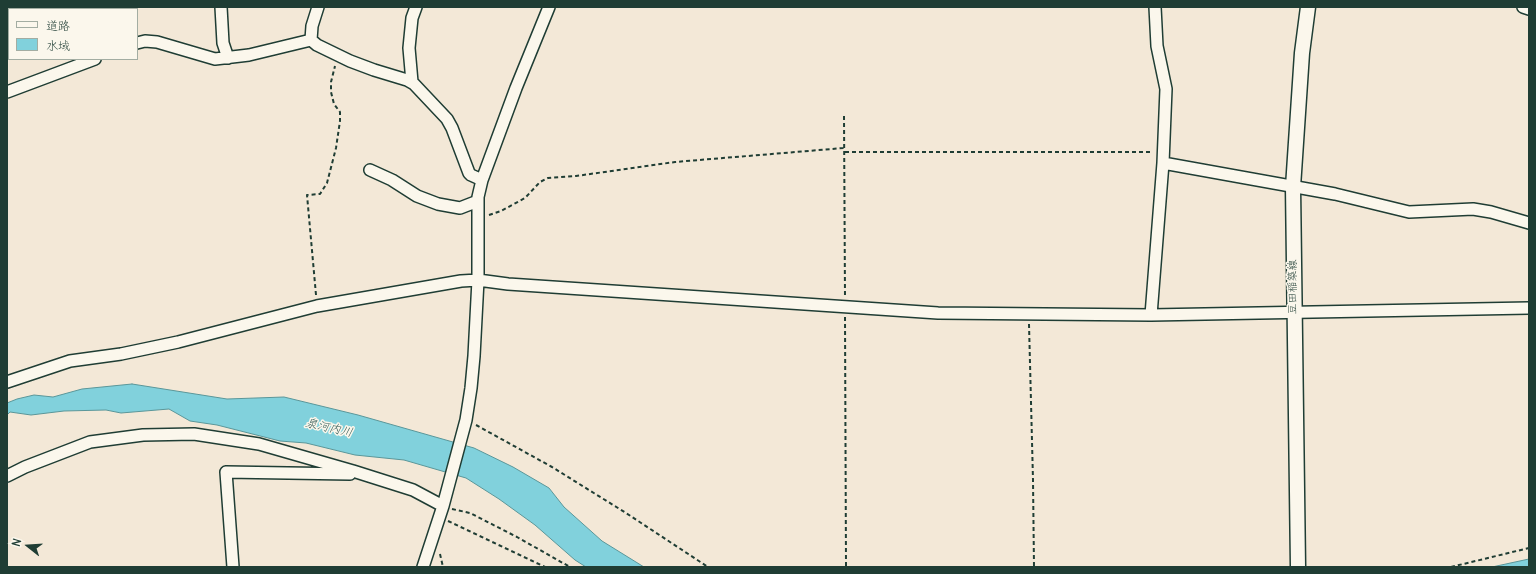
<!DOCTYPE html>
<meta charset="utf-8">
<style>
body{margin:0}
#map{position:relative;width:1536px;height:574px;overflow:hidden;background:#f3e8d7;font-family:Delius,"Klee One",sans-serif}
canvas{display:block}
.frame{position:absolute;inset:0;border:8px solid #1f3d34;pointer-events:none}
.legend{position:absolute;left:8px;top:8px;width:130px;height:52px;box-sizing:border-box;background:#fbf7ec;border:1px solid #a3ada2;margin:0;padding:5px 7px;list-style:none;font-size:12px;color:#1f3d34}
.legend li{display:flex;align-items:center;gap:8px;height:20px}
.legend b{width:20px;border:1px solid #a3ada2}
.north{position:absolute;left:8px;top:526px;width:40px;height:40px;-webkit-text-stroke:3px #fbf7ec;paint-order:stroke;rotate:287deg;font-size:11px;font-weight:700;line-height:16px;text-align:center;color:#1f3d34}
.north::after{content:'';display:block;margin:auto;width:14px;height:18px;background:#1f3d34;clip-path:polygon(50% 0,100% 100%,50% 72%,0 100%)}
</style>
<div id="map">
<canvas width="1536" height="574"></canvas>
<div class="frame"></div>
<ul class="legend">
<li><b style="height:5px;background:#fbf7ec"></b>道路</li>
<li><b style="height:11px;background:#81d1dc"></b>水域</li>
</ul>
<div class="north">N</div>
</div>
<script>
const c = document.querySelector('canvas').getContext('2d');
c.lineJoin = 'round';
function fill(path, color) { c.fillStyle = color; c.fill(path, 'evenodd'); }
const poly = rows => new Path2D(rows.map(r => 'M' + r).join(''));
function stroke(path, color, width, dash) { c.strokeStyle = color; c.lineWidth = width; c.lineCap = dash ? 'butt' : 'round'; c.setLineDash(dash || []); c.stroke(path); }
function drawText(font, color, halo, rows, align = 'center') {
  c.font = font + ' Delius,"Klee One",sans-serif'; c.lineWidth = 3; c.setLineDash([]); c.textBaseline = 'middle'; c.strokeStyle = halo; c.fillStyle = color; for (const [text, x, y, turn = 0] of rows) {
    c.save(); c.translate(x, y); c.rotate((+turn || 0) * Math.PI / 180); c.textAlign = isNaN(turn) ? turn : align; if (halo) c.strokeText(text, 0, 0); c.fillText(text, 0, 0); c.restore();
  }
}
const water = poly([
 [132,384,227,399,284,397,358,415,474,448,513,467,549,488,564,507,602,541,644,567,586,567,575,560,535,525,499,499,466,478,404,460,355,455,306,443,280,441,217,425,190,421,169,409,121,413,106,410,64,411,31,415,10,412,7,415,7,403,17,399,34,395,53,397,82,389,132,384],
 [1529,559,1529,567,1492,567,1529,559]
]);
const path = poly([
 [844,116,845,297],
 [845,152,1152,152],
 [489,215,501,211,525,198,540,182,548,178,576,176,675,162,844,148],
 [316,295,307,195,320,194,327,183,336,148,340,121,340,112,334,104,331,92,331,82,335,66],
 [845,317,846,567],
 [1029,324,1033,480,1034,567],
 [476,425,552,467,626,513,708,567],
 [452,509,470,513,517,537,570,567],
 [448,521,545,567],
 [440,554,443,567],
 [1451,567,1529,548]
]);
const minor = poly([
 [221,7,223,43,228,58],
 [318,7,312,26,311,40,317,45,350,61,374,70,407,80,414,84,447,119,452,128,469,173,471,175,482,180],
 [1523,7,1529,9],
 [137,43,145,41,157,42,215,59,249,55,311,40],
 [412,82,409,48,412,18,416,7],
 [7,92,95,59],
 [1163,163,1335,194,1409,212,1473,209,1491,212,1529,223],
 [370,170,392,180,417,196,438,204,460,208,478,201],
 [1151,315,1163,163,1166,89,1157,46,1155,7],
 [7,382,70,361,121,354,178,342,317,306,461,281,478,280,508,284,938,313,1151,315,1529,308],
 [7,476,25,467,90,442,143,435,194,434,259,444,353,471,413,490,443,506],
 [233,567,226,472,350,474],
 [423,567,443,506,466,420,471,388,474,356,478,280,478,197,482,180,516,88,549,7]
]);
const major = poly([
 [1298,567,1293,187,1302,53,1308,7]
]);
const streetNames = [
 ["豆田稲築線",1293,287,-90]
];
const waterNames = [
 ["泉河内川",329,428,13]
];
fill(water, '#81d1dc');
stroke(water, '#5a9699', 1);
stroke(minor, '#1f3d34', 14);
stroke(major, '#1f3d34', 17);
stroke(path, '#1f3d34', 2, [4, 3]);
stroke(minor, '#fbf7ec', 11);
stroke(major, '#fbf7ec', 14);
drawText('11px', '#1f3d34', '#fbf7ec', streetNames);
drawText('italic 12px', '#335b56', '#fbf7ec', waterNames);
</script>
